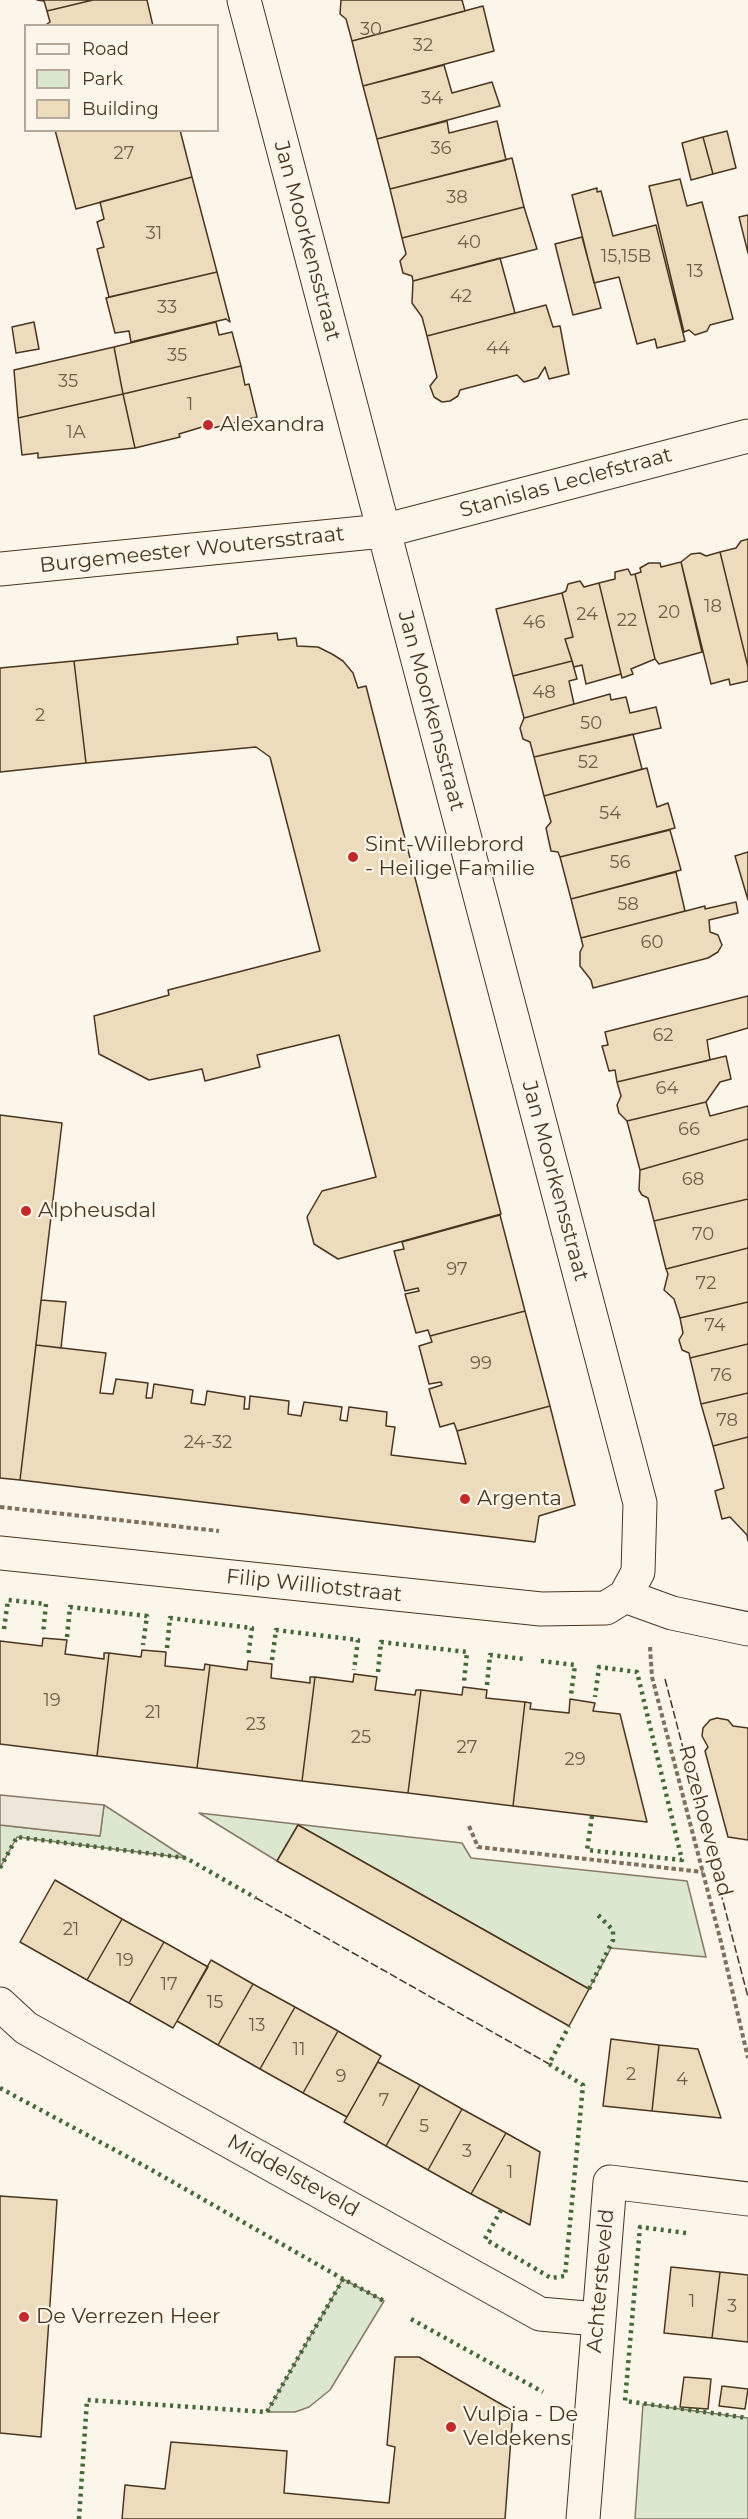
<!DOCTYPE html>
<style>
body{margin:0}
#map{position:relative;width:748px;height:2519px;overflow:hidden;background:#fbf6e9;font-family:Montserrat,sans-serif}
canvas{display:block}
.legend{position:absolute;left:24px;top:24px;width:195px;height:108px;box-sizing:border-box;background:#fbf6e9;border:2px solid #b4a999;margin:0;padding:8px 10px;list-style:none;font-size:18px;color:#4a3520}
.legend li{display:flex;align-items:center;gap:12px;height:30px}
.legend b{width:30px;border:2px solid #b4a999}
</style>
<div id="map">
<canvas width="748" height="2519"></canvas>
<ul class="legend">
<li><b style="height:8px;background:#fbf6e9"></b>Road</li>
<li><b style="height:16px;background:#dce7d0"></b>Park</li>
<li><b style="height:16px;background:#ecdcbc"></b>Building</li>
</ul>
</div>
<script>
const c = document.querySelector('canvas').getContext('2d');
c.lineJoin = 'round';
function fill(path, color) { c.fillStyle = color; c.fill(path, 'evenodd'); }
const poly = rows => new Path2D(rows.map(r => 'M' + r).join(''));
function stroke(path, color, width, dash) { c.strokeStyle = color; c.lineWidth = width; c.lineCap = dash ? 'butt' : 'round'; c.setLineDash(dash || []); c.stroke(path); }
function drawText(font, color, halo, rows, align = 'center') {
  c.font = font + ' Montserrat,sans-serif'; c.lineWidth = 4.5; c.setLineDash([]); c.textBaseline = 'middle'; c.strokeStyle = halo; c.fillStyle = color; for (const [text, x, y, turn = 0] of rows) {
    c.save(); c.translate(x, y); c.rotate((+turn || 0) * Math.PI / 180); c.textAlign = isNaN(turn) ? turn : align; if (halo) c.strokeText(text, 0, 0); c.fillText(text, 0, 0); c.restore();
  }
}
const green = poly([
 [104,1805,186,1858,17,1837,0,1868,0,1825,100,1836,104,1805],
 [199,1813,462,1843,471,1858,687,1881,706,1957,611,1948,589,1989,298,1825,277,1861,199,1813],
 [343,2279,384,2301,330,2390,309,2407,295,2412,267,2412,343,2279],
 [643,2404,748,2418,748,2519,635,2519,643,2404]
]);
const parking = poly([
 [0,1795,104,1805,100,1836,0,1825,0,1795]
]);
const building = poly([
 [37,0,93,0,47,11,44,1,37,0],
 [93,0,147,0,153,26,44,26,50,22,47,11,93,0],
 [341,0,462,0,465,11,352,41,346,19,340,14,341,0],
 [483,6,494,51,363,86,352,41,483,6],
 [444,65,452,93,492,82,500,106,377,139,363,86,444,65],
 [447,121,449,133,497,121,506,160,390,189,377,139,447,121],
 [55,130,180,130,192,177,76,209,55,130],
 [727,131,736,168,713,174,703,137,727,131],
 [703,137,713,174,691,180,682,143,703,137],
 [512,158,524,207,402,238,390,189,512,158],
 [192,177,217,272,109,297,97,249,104,247,97,222,104,219,100,202,192,177],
 [680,179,687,206,702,202,733,319,710,325,707,331,695,335,689,330,684,332,649,186,680,179],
 [597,188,597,192,601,191,613,236,656,225,685,341,657,348,655,339,637,344,619,277,594,283,572,195,597,188],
 [524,207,537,249,413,281,412,276,403,273,400,261,406,254,402,238,524,207],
 [748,215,748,253,739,217,748,215],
 [582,237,601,308,573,315,555,244,582,237],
 [500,258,515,313,427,336,422,317,412,303,413,281,500,258],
 [217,272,230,322,226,319,131,342,129,331,115,333,106,298,217,272],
 [546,305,553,327,560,326,569,374,549,379,545,367,538,378,524,382,517,375,460,390,458,396,450,401,442,402,434,397,430,386,437,377,427,336,546,305],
 [34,322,39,349,16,353,12,327,34,322],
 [216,322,219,335,232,332,241,366,123,394,114,347,216,322],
 [114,347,123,394,18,418,14,370,114,347],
 [241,366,245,385,249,384,257,417,213,428,212,424,179,434,180,437,135,448,123,394,241,366],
 [123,394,135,448,38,458,38,453,22,455,18,418,123,394],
 [748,539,748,667,720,552,736,548,741,541,748,539],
 [720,552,748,667,748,681,730,685,729,679,711,684,681,562,691,554,700,553,706,556,720,552],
 [681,562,702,652,659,664,655,659,635,574,641,572,640,568,649,563,660,563,661,567,681,562],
 [628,569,631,575,635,574,655,659,631,669,633,674,622,678,599,583,615,579,615,572,628,569],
 [580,581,584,587,599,583,621,674,586,684,582,665,574,667,565,639,573,637,562,593,566,591,568,584,580,581],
 [562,593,573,637,565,639,572,661,513,676,496,609,562,593],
 [277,633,278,640,296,638,297,646,318,647,332,654,343,661,353,673,358,688,366,686,501,1214,338,1259,314,1244,307,1217,322,1191,376,1177,339,1035,257,1055,260,1067,205,1081,202,1069,149,1080,99,1054,94,1016,169,995,168,990,320,951,270,757,256,747,86,763,74,661,238,644,237,637,277,633],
 [74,661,86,763,0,772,0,668,74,661],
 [572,661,577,679,569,681,574,704,524,718,513,676,572,661],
 [610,694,611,700,626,697,630,713,656,707,661,728,534,757,530,742,523,739,520,728,524,718,610,694],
 [633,734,642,769,544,796,534,757,633,734],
 [647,768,657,807,668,803,675,828,560,857,558,852,551,851,546,828,551,822,544,796,647,768],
 [670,830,681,870,571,899,560,857,670,830],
 [748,852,748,900,735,856,748,852],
 [676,872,685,911,581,938,571,899,676,872],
 [736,902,738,913,709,920,710,932,718,935,722,945,718,952,708,958,593,988,591,980,580,966,580,952,583,946,581,938,705,906,705,909,736,902],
 [748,996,748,1028,707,1040,710,1060,617,1082,615,1070,609,1071,602,1046,608,1045,605,1032,748,996],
 [726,1056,731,1079,720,1082,706,1102,627,1121,619,1113,617,1105,621,1096,617,1082,726,1056],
 [706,1102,710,1116,748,1106,748,1139,640,1170,627,1121,706,1102],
 [0,1115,62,1123,20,1480,0,1478,0,1115],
 [748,1139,748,1199,654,1221,648,1198,642,1195,639,1190,640,1170,748,1139],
 [748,1199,748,1248,666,1269,654,1221,748,1199],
 [500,1215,525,1311,430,1336,428,1330,416,1333,405,1294,419,1291,418,1288,405,1291,394,1251,404,1249,402,1242,500,1215],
 [748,1248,748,1302,680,1318,674,1299,664,1290,668,1274,666,1269,748,1248],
 [41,1300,66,1302,61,1348,36,1345,41,1300],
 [748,1302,748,1344,690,1358,689,1353,682,1350,679,1340,683,1333,680,1318,748,1302],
 [525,1311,550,1406,457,1431,454,1423,440,1427,429,1389,442,1385,441,1382,429,1384,419,1346,432,1342,430,1336,525,1311],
 [748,1344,748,1393,701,1404,690,1358,748,1344],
 [36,1345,106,1353,100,1393,113,1394,116,1379,148,1383,146,1398,152,1398,154,1384,193,1390,191,1403,205,1405,207,1391,245,1397,244,1409,249,1409,250,1396,289,1401,288,1414,301,1416,304,1402,342,1407,340,1420,347,1421,349,1407,387,1412,386,1426,395,1427,391,1455,466,1464,457,1431,550,1406,575,1505,539,1516,535,1542,20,1480,36,1345],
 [748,1393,748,1437,713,1446,701,1404,748,1393],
 [748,1437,748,1541,747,1535,730,1517,722,1519,715,1491,724,1488,713,1446,748,1437],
 [43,1638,67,1640,65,1654,104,1659,104,1653,109,1653,97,1756,0,1744,0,1641,42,1646,43,1638],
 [142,1650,166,1652,165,1666,204,1670,205,1664,210,1665,197,1768,97,1756,109,1653,141,1657,142,1650],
 [248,1661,272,1664,271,1678,310,1683,310,1677,315,1677,302,1781,197,1768,210,1665,247,1670,248,1661],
 [354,1674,377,1677,375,1690,415,1695,416,1690,421,1690,408,1793,302,1781,315,1677,353,1682,354,1674],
 [463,1687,487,1690,486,1698,525,1702,513,1806,408,1793,421,1690,462,1695,463,1687],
 [570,1699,595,1703,593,1711,620,1714,647,1822,513,1806,525,1702,531,1703,530,1709,569,1713,570,1699],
 [717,1718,728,1720,733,1726,748,1728,748,1840,728,1837,705,1751,708,1747,702,1736,703,1728,710,1720,717,1718],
 [298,1825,589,1989,569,2026,277,1861,298,1825],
 [55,1880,122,1919,87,1980,20,1942,55,1880],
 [122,1919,164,1942,129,2003,87,1980,122,1919],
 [164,1942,208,1967,173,2028,129,2003,164,1942],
 [211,1960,253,1984,218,2045,177,2021,211,1960],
 [253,1984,295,2007,260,2069,218,2045,253,1984],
 [295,2007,338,2031,303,2093,260,2069,295,2007],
 [338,2031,381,2056,347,2117,303,2093,338,2031],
 [611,2039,659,2045,652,2111,603,2106,611,2039],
 [659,2045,698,2049,721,2118,652,2111,659,2045],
 [378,2062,420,2085,386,2146,344,2122,378,2062],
 [420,2085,462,2109,428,2170,386,2146,420,2085],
 [462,2109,506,2133,471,2194,428,2170,462,2109],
 [506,2133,540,2152,530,2225,471,2194,506,2133],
 [0,2196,57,2200,41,2437,0,2433,0,2196],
 [671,2267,720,2272,712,2338,664,2333,671,2267],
 [720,2272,748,2275,748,2342,712,2338,720,2272],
 [395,2357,419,2357,513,2411,505,2519,122,2519,125,2485,165,2489,171,2442,287,2451,284,2493,389,2503,395,2447,387,2445,395,2357],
 [684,2377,711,2379,708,2409,680,2407,684,2377],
 [722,2386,748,2389,745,2409,719,2406,722,2386]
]);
const path = poly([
 [0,1507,219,1531],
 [650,1647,652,1677,721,1942,748,2058],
 [469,1826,478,1847,703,1872]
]);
const street = poly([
 [0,569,383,531,748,436],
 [0,1553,541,1609,606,1608,625,1596,638,1572,640,1503,244,0],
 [625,1596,672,1613,748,1629],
 [0,2004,26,2028,540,2314,597,2319],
 [583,2519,610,2182,748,2199]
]);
const hedge = poly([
 [4,1629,8,1600,46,1604,43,1634],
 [67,1637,70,1607,147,1616,143,1645],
 [167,1648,170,1618,252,1628,248,1657],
 [272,1660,276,1630,358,1640,354,1670],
 [541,1661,575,1665,571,1695],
 [378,1672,381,1642,467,1652,464,1682],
 [487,1685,490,1655,524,1659],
 [592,1816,587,1850,682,1860,637,1672,599,1667,595,1697],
 [0,1868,17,1837,186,1858,256,1898],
 [589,1989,613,1940,613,1930,597,1914],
 [0,2088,150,2169,343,2279],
 [501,2210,485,2239,551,2278,565,2276,583,2085,549,2064,569,2026],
 [686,2233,640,2227,625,2401,748,2418],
 [411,2319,543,2392],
 [79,2519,87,2400,267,2412,343,2279,384,2301]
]);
const fence = poly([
 [665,1679,748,1997],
 [256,1898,549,2064]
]);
const markers = [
 [208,425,6,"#c62828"],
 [353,857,6,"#c62828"],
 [26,1211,6,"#c62828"],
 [465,1499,6,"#c62828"],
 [24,2317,6,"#c62828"],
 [451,2427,6,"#c62828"]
];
const numberNames = [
 ["30",371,30],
 ["32",423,46],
 ["34",432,99],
 ["36",441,149],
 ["27",124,154],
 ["38",457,198],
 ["31",154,234],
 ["40",469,243],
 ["15,15B",626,257],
 ["13",695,272],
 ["42",461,297],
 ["33",167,308],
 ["44",498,349],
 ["35",177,356],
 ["35",68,382],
 ["1",190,405],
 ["1A",76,433],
 ["18",713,607],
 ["20",669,613],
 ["24",587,615],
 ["22",627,621],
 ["46",534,623],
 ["48",544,693],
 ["2",40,716],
 ["50",591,724],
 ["52",588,763],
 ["54",610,814],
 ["56",620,863],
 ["58",628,905],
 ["60",652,943],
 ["62",663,1036],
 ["64",667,1089],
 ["66",689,1130],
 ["68",693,1180],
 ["70",703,1235],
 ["97",457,1270],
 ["72",706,1284],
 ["74",715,1326],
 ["99",481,1364],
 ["76",721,1376],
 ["78",727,1421],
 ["24-32",208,1443],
 ["19",52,1701],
 ["21",153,1713],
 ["23",256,1725],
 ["25",361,1738],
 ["27",467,1748],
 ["29",575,1760],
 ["21",71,1930],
 ["19",125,1961],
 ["17",169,1985],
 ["15",215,2003],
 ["13",257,2026],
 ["11",299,2050],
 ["2",631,2075],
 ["9",341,2077],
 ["4",682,2080],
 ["7",384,2101],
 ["5",424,2127],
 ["3",467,2152],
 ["1",510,2173],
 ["1",692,2302],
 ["3",732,2307]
];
const streetNames = [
 ["Jan Moorkensstraat",307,241,75],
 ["Stanislas Leclefstraat",566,483,-15],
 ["Burgemeester Woutersstraat",192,550,-6],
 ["Jan Moorkensstraat",431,711,75],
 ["Jan Moorkensstraat",555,1181,75],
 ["Filip Williotstraat",314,1586,6],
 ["Rozehoevepad",705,1821,75],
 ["Middelsteveld",293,2176,29],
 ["Achtersteveld",601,2281,-85]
];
const poiNames = [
 ["Alexandra",220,425],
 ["Sint-Willebrord",365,845],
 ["- Heilige Familie",365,869],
 ["Alpheusdal",38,1211],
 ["Argenta",477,1499],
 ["De Verrezen Heer",36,2317],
 ["Vulpia - De",463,2415],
 ["Veldekens",463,2439]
];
fill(green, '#dce7d0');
stroke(green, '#887966', 1.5);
fill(parking, '#ede7d9');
stroke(parking, '#887966', 1.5);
fill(building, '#ecdcbc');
stroke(building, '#4a3520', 1.5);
stroke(street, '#4a3520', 35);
stroke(path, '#7f6f5c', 4, [4.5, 3]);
stroke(street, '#fbf6e9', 33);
stroke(hedge, '#436837', 4.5, [3, 4.5]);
stroke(fence, '#4a3520', 1.5, [8, 3]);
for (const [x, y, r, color] of markers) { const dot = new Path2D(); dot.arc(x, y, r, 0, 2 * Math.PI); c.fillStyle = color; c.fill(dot); stroke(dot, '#fbf6e9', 2); }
drawText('18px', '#725f47', null, numberNames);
drawText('21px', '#4a3520', '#fbf6e9', streetNames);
drawText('21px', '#4a3520', '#fbf6e9', poiNames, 'left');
</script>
